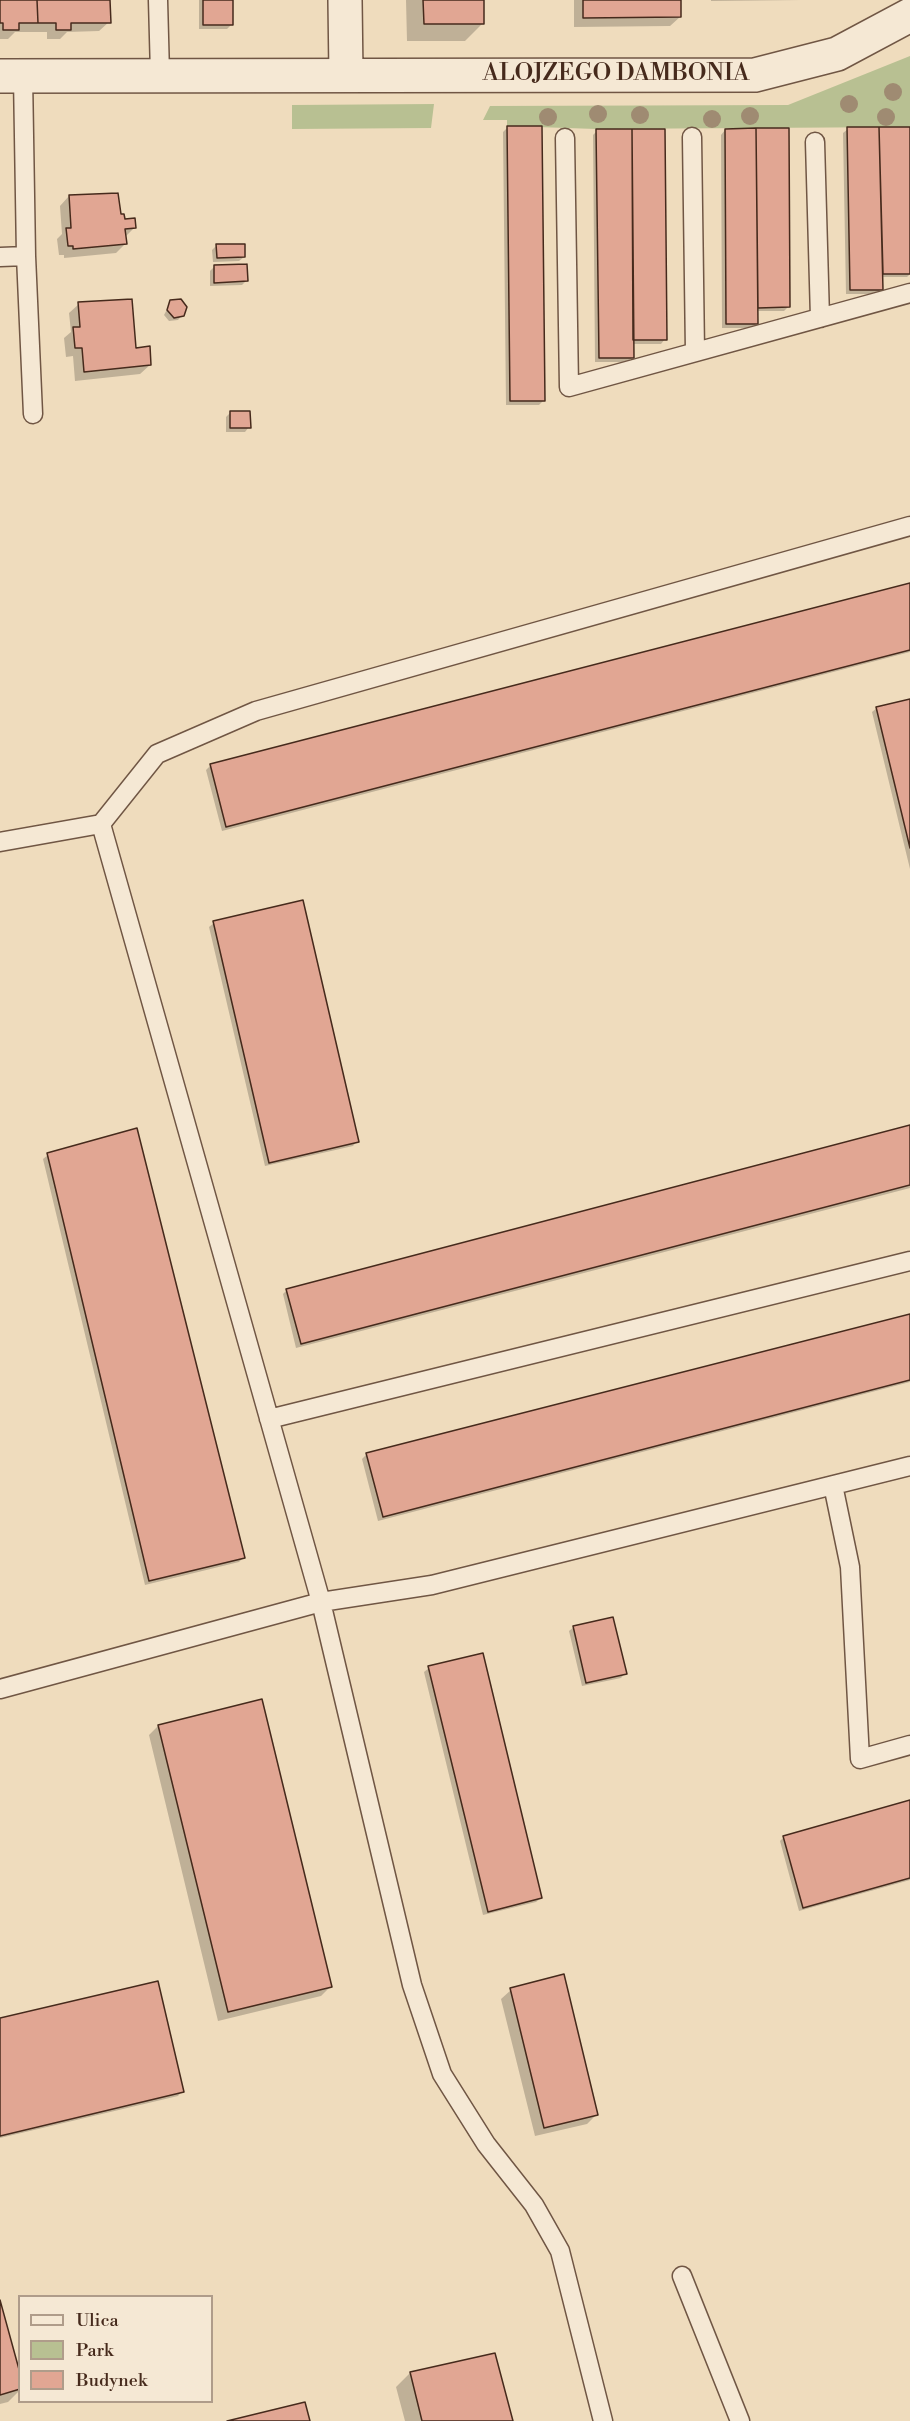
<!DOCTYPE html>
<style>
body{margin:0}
#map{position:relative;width:910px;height:2421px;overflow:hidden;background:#efdcbd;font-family:"Libre Bodoni",serif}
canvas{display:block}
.legend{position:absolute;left:18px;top:2295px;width:195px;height:108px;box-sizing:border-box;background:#f5e8d4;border:2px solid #af9c8a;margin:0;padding:8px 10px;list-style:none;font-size:18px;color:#462a1c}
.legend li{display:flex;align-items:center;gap:12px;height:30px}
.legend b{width:30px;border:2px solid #af9c8a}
</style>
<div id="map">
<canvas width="910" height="2421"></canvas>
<ul class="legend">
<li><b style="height:8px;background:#f5e8d4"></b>Ulica</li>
<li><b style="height:16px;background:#b8c092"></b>Park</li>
<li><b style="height:16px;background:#e1a693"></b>Budynek</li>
</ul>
</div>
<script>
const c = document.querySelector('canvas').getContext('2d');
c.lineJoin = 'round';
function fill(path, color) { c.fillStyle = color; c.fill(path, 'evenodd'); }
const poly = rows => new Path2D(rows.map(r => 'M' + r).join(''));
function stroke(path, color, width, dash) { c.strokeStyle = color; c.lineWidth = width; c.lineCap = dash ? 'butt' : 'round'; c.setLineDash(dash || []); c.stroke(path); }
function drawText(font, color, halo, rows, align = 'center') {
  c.font = font + ' "Libre Bodoni",serif'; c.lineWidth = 4.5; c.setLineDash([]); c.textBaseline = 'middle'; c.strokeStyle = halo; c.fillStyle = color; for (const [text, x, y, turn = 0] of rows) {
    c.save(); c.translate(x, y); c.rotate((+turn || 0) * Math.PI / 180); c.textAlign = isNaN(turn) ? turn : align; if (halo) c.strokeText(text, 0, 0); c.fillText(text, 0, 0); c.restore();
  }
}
const green = poly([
 [910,56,910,127,596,129,507,126,507,120,483,120,490,106,788,105],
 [434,104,431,128,292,129,292,105]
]);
const shadow = poly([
 [0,0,109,0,109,22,99,31,67,32,60,39,47,39,47,32,15,32,8,39,0,39],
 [199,0,231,0,232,24,227,29,199,29],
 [406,0,483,0,483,23,465,41,407,41],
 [574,0,680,0,680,17,670,26,574,27],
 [711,0,802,0,711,1],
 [508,127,543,401,539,405,506,405,503,132],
 [848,129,910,129,910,274,907,277,881,277,881,289,877,294,846,294,843,133],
 [725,130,787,130,789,306,784,311,756,311,756,323,752,328,722,328,721,135],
 [597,131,665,339,661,344,632,344,632,357,628,362,595,362,593,135],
 [69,196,119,215,134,228,125,237,125,244,116,253,64,258,64,255,59,255,57,239,62,234,60,206],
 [217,245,244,257,239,261,213,262,212,250],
 [214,267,246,281,242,285,210,286,210,271],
 [171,302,182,315,178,320,169,321,164,315],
 [79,304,135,349,150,365,140,374,75,381,73,356,66,357,64,338,71,332,69,313],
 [230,413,249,427,245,432,226,432,226,417],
 [910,585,910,652,222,831,206,770,211,765],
 [910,700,910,869,872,712,877,708],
 [214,923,357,1141,353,1146,265,1166,209,927],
 [910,1127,910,1188,296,1348,283,1294,287,1290],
 [48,1155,243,1558,239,1562,145,1585,43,1159],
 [910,1316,910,1382,378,1521,362,1459,366,1455],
 [574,1627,625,1673,621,1678,582,1686,569,1631],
 [429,1668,541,1898,536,1902,483,1915,424,1672],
 [158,1726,330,1987,321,1996,218,2021,149,1735],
 [910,1802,910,1880,799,1911,780,1841,784,1837],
 [511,1990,596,2115,587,2124,535,2136,501,1999],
 [0,2020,182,2091,178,2096,0,2138],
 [0,2306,20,2378,20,2390,8,2402,0,2404],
 [410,2373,512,2421,405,2421,396,2387]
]);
const building = poly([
 [0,0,37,0,38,23,19,23,19,30,3,30,3,23,0,23,0,0],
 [37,0,110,0,111,23,71,23,71,30,56,30,56,23,38,23,37,0],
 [203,0,233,0,233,25,203,25,203,0],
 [423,0,484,0,484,24,424,24,423,0],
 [583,0,681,0,681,17,583,18,583,0],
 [507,126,542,126,545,401,510,401,507,126],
 [847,127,879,127,883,290,850,290,847,127],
 [879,127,910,127,910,274,883,274,879,127],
 [756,128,789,128,790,307,758,308,756,128],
 [756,128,758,324,726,324,725,129,756,128],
 [596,129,632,129,634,358,599,358,596,129],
 [632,129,665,129,667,340,633,340,632,129],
 [118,193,121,214,124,214,125,219,135,218,136,228,125,229,127,244,73,249,73,246,68,246,66,228,71,228,69,195,118,193],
 [216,244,245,244,245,257,217,258,216,244],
 [247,264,248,281,214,283,214,265,247,264],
 [132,299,136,348,150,346,151,365,84,372,82,348,75,348,73,327,80,327,78,302,132,299],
 [181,299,187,307,184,316,174,318,167,310,170,300,181,299],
 [230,411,250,411,251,428,230,428,230,411],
 [910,583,910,650,226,827,210,764,910,583],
 [910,699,910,848,876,707,910,699],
 [303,900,359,1142,269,1163,213,921,303,900],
 [910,1125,910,1185,301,1344,286,1289,910,1125],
 [137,1128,245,1558,149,1581,47,1153,137,1128],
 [910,1314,910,1380,383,1517,366,1453,910,1314],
 [613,1617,627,1674,586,1683,573,1626,613,1617],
 [483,1653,542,1898,488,1912,428,1666,483,1653],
 [262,1699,332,1987,228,2012,158,1725,262,1699],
 [910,1800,910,1878,803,1908,783,1836,910,1800],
 [564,1974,598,2115,544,2128,510,1988,564,1974],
 [158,1981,184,2092,0,2136,0,2018,158,1981],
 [0,2300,20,2373,20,2389,0,2395,0,2300],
 [495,2353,513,2421,422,2421,410,2372,495,2353],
 [305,2402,310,2421,227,2421,305,2402]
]);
const service = poly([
 [158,0,160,74],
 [23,76,26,256],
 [692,137,695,352],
 [565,138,569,387,910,293],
 [815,142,820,318],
 [0,257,26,256,33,414],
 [101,824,157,754,256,711,910,526],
 [0,842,101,824,321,1602,432,1585,910,1466],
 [269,1419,910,1261],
 [833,1485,850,1567,860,1759,910,1745],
 [0,1689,321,1602,412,1985,442,2074,486,2144,534,2205,560,2251,603,2421],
 [682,2276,740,2421]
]);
const minor = poly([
 [345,0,346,74],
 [0,76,755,75,837,54,910,15]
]);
const trees = [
 [893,92],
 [849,104],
 [598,114],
 [640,115],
 [750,116],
 [548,117],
 [886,117],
 [712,119]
];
const streetNames = [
 ["ALOJZEGO DAMBONIA",616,74]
];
fill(green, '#b8c092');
fill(shadow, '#0003');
fill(building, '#e1a693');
stroke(building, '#462a1c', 1.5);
stroke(service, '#705644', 21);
stroke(minor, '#705644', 36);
stroke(service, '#f5e8d4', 18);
stroke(minor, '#f5e8d4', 33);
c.fillStyle = '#9f8b72';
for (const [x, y] of trees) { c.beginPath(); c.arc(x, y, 9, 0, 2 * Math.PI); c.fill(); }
drawText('24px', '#462a1c', '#f5e8d4', streetNames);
</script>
